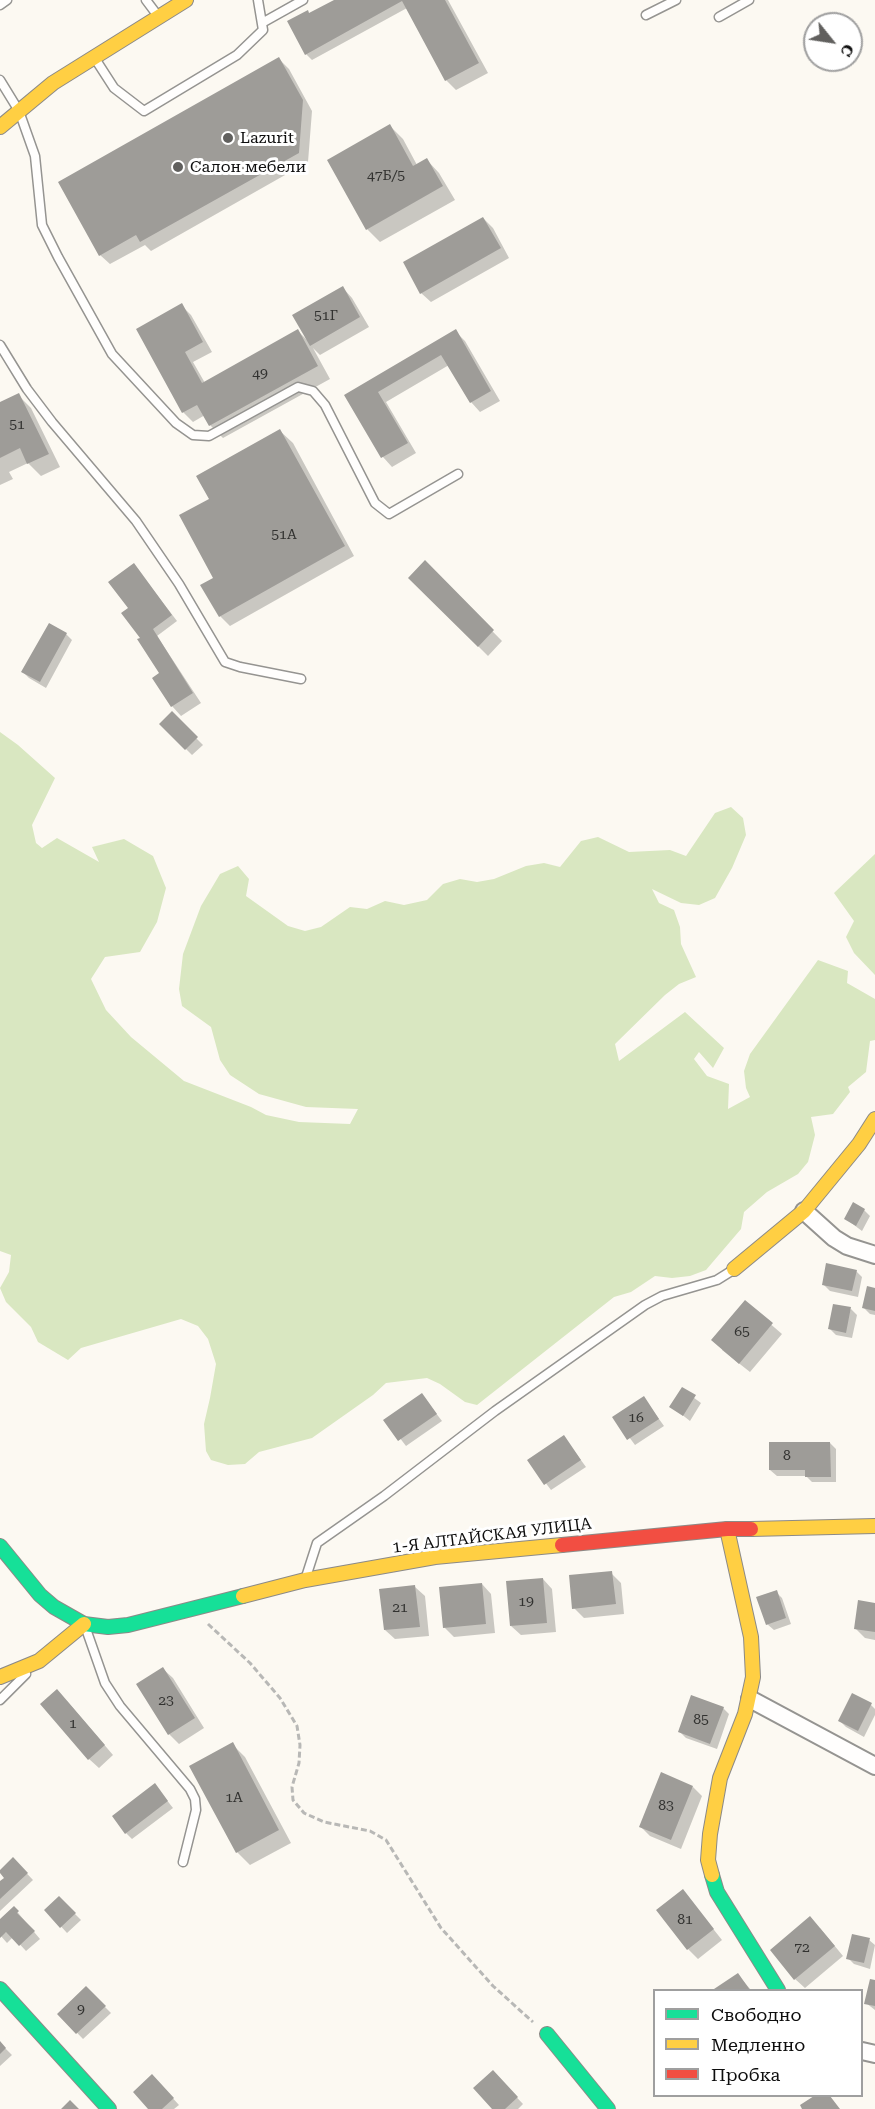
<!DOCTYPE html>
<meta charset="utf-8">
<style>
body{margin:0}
#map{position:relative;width:875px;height:2109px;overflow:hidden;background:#fcf9f2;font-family:"Roboto Serif",serif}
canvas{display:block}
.legend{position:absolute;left:653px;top:1989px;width:210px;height:108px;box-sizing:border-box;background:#fff;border:2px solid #9f9f9f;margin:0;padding:8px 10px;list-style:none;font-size:18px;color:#0e0e0e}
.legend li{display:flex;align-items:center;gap:12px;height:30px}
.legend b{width:30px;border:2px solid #9f9f9f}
.north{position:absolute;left:803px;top:12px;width:60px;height:60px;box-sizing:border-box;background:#fff;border:2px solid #9f9f9f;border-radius:50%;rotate:120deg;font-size:16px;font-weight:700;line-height:24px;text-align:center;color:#0e0e0e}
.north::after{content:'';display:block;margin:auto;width:21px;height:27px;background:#61605e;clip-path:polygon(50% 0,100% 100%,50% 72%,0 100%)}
</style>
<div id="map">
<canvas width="875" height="2109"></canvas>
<ul class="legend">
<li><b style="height:8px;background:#16e098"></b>Свободно</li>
<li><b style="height:8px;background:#ffcf43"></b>Медленно</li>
<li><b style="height:8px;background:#f24e42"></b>Пробка</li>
</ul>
<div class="north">С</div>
</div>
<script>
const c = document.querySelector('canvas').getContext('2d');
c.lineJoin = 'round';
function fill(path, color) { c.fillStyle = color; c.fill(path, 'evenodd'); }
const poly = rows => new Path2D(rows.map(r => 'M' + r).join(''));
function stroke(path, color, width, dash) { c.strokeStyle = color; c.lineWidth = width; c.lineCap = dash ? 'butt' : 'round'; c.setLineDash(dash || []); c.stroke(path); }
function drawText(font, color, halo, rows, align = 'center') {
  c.font = font + ' "Roboto Serif",serif'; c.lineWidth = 6; c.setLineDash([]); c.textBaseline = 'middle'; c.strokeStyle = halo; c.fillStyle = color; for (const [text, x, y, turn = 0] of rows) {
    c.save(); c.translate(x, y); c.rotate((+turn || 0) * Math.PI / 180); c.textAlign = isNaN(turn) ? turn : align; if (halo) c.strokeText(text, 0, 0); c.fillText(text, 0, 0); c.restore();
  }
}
const forest = poly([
 [0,732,18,745,55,778,32,825,36,843,42,848,57,838,99,862,92,847,124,839,153,856,166,888,157,922,140,952,105,957,91,979,106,1010,131,1037,184,1081,251,1107,266,1115,299,1122,350,1124,358,1109,306,1107,259,1094,230,1075,220,1060,211,1027,182,1006,179,989,183,954,201,906,220,874,238,866,249,879,246,896,288,926,305,931,321,927,350,907,367,909,385,901,404,905,427,900,443,884,460,879,477,882,494,879,526,866,544,863,560,867,581,841,598,837,629,852,670,850,686,856,715,813,731,807,743,818,746,835,732,868,715,898,699,905,681,903,652,889,659,903,674,910,680,927,681,944,696,977,679,984,665,995,615,1044,619,1061,685,1012,724,1048,713,1068,699,1052,694,1059,707,1076,729,1084,728,1109,750,1097,746,1088,744,1071,750,1054,818,960,848,971,847,983,875,999,875,1040,870,1041,866,1072,848,1087,850,1092,833,1114,811,1117,815,1135,808,1162,798,1174,767,1192,744,1212,741,1229,706,1270,690,1276,672,1278,655,1276,631,1292,614,1297,477,1405,465,1402,440,1384,427,1378,386,1383,373,1395,312,1438,259,1452,245,1464,228,1465,211,1460,206,1451,204,1424,210,1398,216,1364,208,1339,198,1326,181,1319,81,1348,68,1360,38,1342,31,1327,6,1302,0,1288,9,1272,11,1255,0,1251],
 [875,854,875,975,854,953,846,937,854,921,834,893]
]);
const shadow = poly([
 [337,0,448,0,488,73,456,90,446,80,407,8,312,60,306,54,310,15],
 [279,59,289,69,312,111,308,162,151,251,145,245,110,264,100,255],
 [390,126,403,139,417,165,427,160,439,173,455,200,380,242,367,229],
 [483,218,493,228,509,258,431,302,421,293],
 [343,288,352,298,369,327,320,355,313,348,330,379,223,438,210,425,205,415,193,422,183,412,138,329,181,305,191,315,212,352,193,362,205,383,298,331,308,341],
 [455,331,465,341,500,401,480,412,471,402,449,365,386,402,416,453,392,467,383,457,346,395],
 [18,395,31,408,60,467,41,476,28,463,9,472,13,479,0,485,0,404],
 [280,431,293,443,354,556,230,626,220,616,215,579,211,499],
 [425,563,502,641,488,656,410,578],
 [134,565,177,621,157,636,201,703,181,716,172,706,161,674,142,638,130,608],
 [66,634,72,640,46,688,29,678,23,672],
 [172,714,203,745,192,755,161,724],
 [864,1210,870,1216,862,1231,846,1219],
 [856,1271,862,1277,858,1297,830,1291,823,1284],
 [875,1289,875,1315,870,1314,864,1308],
 [745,1302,782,1334,750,1372,722,1350],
 [851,1309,857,1315,852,1338,836,1335,830,1329],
 [682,1389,701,1403,690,1421,671,1406],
 [422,1395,442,1421,406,1446,386,1420],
 [644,1398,664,1426,635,1445,615,1418],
 [564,1437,586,1467,551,1490,529,1461],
 [830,1443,836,1449,836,1482,812,1482,806,1476,777,1476,770,1470],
 [611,1573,621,1583,624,1614,584,1618,574,1608],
 [543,1579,552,1589,556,1632,521,1635,511,1626],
 [482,1584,491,1594,495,1633,454,1637,444,1627],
 [415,1587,425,1596,429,1636,395,1639,385,1630],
 [776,1592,782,1598,791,1624,774,1630,767,1624],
 [875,1605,875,1640,865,1638,855,1628],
 [163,1669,173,1678,204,1728,179,1744,169,1734],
 [67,1701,113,1755,99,1768,89,1759],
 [871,1705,875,1709,875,1715,864,1737,846,1727,840,1721],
 [723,1708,729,1714,717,1749,686,1738,680,1732],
 [232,1744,245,1757,291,1843,250,1865,237,1852],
 [155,1785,173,1808,132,1839,126,1833],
 [693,1787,702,1796,681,1849,650,1836,641,1827],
 [13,1859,33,1880,0,1911,0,1883,6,1878],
 [683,1891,722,1940,698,1959,688,1949],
 [59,1898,81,1920,67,1933,46,1910],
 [14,1908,40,1939,26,1951,13,1937,7,1943,0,1935,0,1921],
 [820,1928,843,1956,805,1988,795,1979],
 [869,1940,875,1945,870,1969,854,1964,848,1958],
 [738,1975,751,1990,717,1990,716,1989],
 [875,1982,875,2010,866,2003],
 [86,1988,111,2013,83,2039,59,2014],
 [0,2043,12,2055,0,2066],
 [493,2072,523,2104,518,2109,495,2109],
 [158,2082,179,2105,174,2109,150,2109]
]);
const building = poly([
 [334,0,445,0,479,63,445,81,402,1,305,55,287,21,308,10,309,13],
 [279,57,303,100,299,153,140,242,136,235,99,256,58,182],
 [390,124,413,166,427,158,443,186,366,230,327,160],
 [483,217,501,248,420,294,403,262],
 [343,286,360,317,310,346,292,315],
 [182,303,203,342,185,352,202,383,298,329,318,366,209,426,197,405,182,413,136,329],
 [456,329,491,391,470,403,441,355,378,392,408,443,381,458,344,395],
 [19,393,49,454,27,464,20,448,0,458,0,402],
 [280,429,345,546,219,617,200,585,213,578,179,515,209,499,196,476],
 [425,560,494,630,478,647,408,578],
 [134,563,172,615,153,629,193,693,171,707,152,678,159,673,137,639,140,638,121,613,128,608,108,582],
 [49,623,67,633,40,682,21,672],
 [172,711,198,737,185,750,159,724],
 [853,1202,865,1209,856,1226,844,1219],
 [826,1263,857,1270,852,1291,822,1285],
 [867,1286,875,1288,875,1311,862,1308],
 [745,1300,773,1323,739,1364,711,1340],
 [833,1304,851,1307,846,1333,828,1329],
 [682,1387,696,1395,683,1416,669,1407],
 [422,1393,437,1414,398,1441,383,1420],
 [644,1396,659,1419,627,1440,612,1417],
 [564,1435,581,1460,544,1485,527,1460],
 [769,1442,830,1442,831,1477,805,1477,805,1470,769,1470],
 [612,1571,616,1604,572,1609,569,1575],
 [543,1578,547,1623,510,1626,506,1581],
 [482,1583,486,1624,443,1628,439,1587],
 [415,1585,420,1627,384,1630,379,1589],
 [777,1590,786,1618,766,1625,756,1597],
 [858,1600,875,1603,875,1632,854,1629],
 [163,1667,195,1718,168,1735,136,1684],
 [57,1689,105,1745,88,1760,40,1704],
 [852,1693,872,1703,858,1731,838,1721],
 [691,1695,724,1707,710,1744,678,1732],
 [233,1742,279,1830,236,1853,189,1766],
 [661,1772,693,1786,671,1840,639,1827],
 [155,1783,168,1801,125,1834,112,1816],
 [13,1857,28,1873,0,1899,0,1881,4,1878,0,1873,0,1870],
 [683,1889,714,1929,687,1950,656,1910],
 [59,1896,76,1913,60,1928,44,1910],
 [14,1906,19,1911,17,1913,35,1931,19,1946,6,1932,0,1938,0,1919],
 [810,1916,835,1946,794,1980,770,1950],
 [852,1934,870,1938,864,1963,846,1959],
 [738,1973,750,1990,715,1990,714,1989],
 [870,1979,875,1980,875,2006,864,2004],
 [86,1986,106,2006,76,2034,57,2014],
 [0,2041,6,2048,0,2054],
 [493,2070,518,2097,505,2109,492,2109,473,2088],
 [152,2074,174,2098,162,2109,148,2109,133,2092],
 [814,2096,830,2096,840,2109,802,2109,800,2105],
 [70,2100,79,2109,61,2109]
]);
const path = poly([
 [208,1624,250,1663,280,1698,297,1726,300,1745,299,1763,292,1787,293,1800,304,1813,324,1822,370,1831,386,1840,441,1928,493,1986,533,2022]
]);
const lane = poly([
 [146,0,158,16],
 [0,5,7,0],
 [646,15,676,0],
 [719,17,749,0],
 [262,23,303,0],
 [94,57,114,88,144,111,237,55,263,30,258,0],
 [0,80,19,111,35,156,42,225,58,257,112,354,176,423,193,435,209,436,298,387,313,391,325,405,375,503,389,514,458,474],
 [0,345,27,389,52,422,136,521,179,584,225,662,240,667,301,679],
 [306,1577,317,1543,384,1496,495,1411,645,1305,662,1296,717,1280,733,1270],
 [85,1626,105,1683,120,1706,190,1789,195,1799,196,1810,183,1862],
 [0,1700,26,1674]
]);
const street = poly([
 [804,1211,834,1238,847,1246,875,1255],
 [750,1699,875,1766],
 [862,2051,875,2054]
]);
const fast = poly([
 [0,1546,40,1595,54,1607,84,1624,108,1627,128,1625,243,1596],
 [712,1875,717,1892,778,1990],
 [0,1989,109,2109],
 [547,2034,608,2109]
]);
const slow = poly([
 [0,127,53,83,186,0],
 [734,1269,804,1211,859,1144,875,1119],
 [751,1529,875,1526],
 [243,1596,305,1580,435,1557,562,1545],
 [0,1677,39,1661,84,1624],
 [712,1875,708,1860,710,1834,720,1778,745,1714,753,1677,751,1637,727,1529]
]);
const jam = poly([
 [562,1545,727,1529,751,1529]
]);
const markers = [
 [228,138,6,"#61605e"],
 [178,167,6,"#61605e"]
];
const numberNames = [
 ["47Б/5",386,176],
 ["51Г",326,316],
 ["49",260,374],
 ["51",17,425],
 ["51А",284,535],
 ["65",742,1332],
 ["16",636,1418],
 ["8",787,1456],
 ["19",526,1602],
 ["21",400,1608],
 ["23",166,1701],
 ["85",701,1720],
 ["1",73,1724],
 ["1А",234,1798],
 ["83",666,1806],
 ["81",685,1920],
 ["72",802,1948],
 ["9",81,2010]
];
const poiNames = [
 ["Lazurit",240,138],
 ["Салон мебели",190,167]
];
const streetNames = [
 ["1-Я АЛТАЙСКАЯ УЛИЦА",492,1536,-7]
];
fill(forest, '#d9e7c1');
fill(shadow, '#0003');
fill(building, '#9e9c98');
stroke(lane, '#959491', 11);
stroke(street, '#959491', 20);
stroke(fast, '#8c8a87', 16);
stroke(slow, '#8c8a87', 16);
stroke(jam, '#8c8a87', 16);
stroke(path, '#b8b8b6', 3, [6, 3]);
stroke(lane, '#fffefd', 8);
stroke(street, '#fffefd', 16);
stroke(fast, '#16e098', 14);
stroke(slow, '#ffcf43', 14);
stroke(jam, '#f24e42', 14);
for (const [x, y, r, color] of markers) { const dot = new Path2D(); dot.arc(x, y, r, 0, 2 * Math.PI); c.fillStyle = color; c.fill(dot); stroke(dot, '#fff', 2); }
drawText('14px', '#323230', null, numberNames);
drawText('16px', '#0e0e0e', '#fff', poiNames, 'left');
drawText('16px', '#0e0e0e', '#fff', streetNames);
</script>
